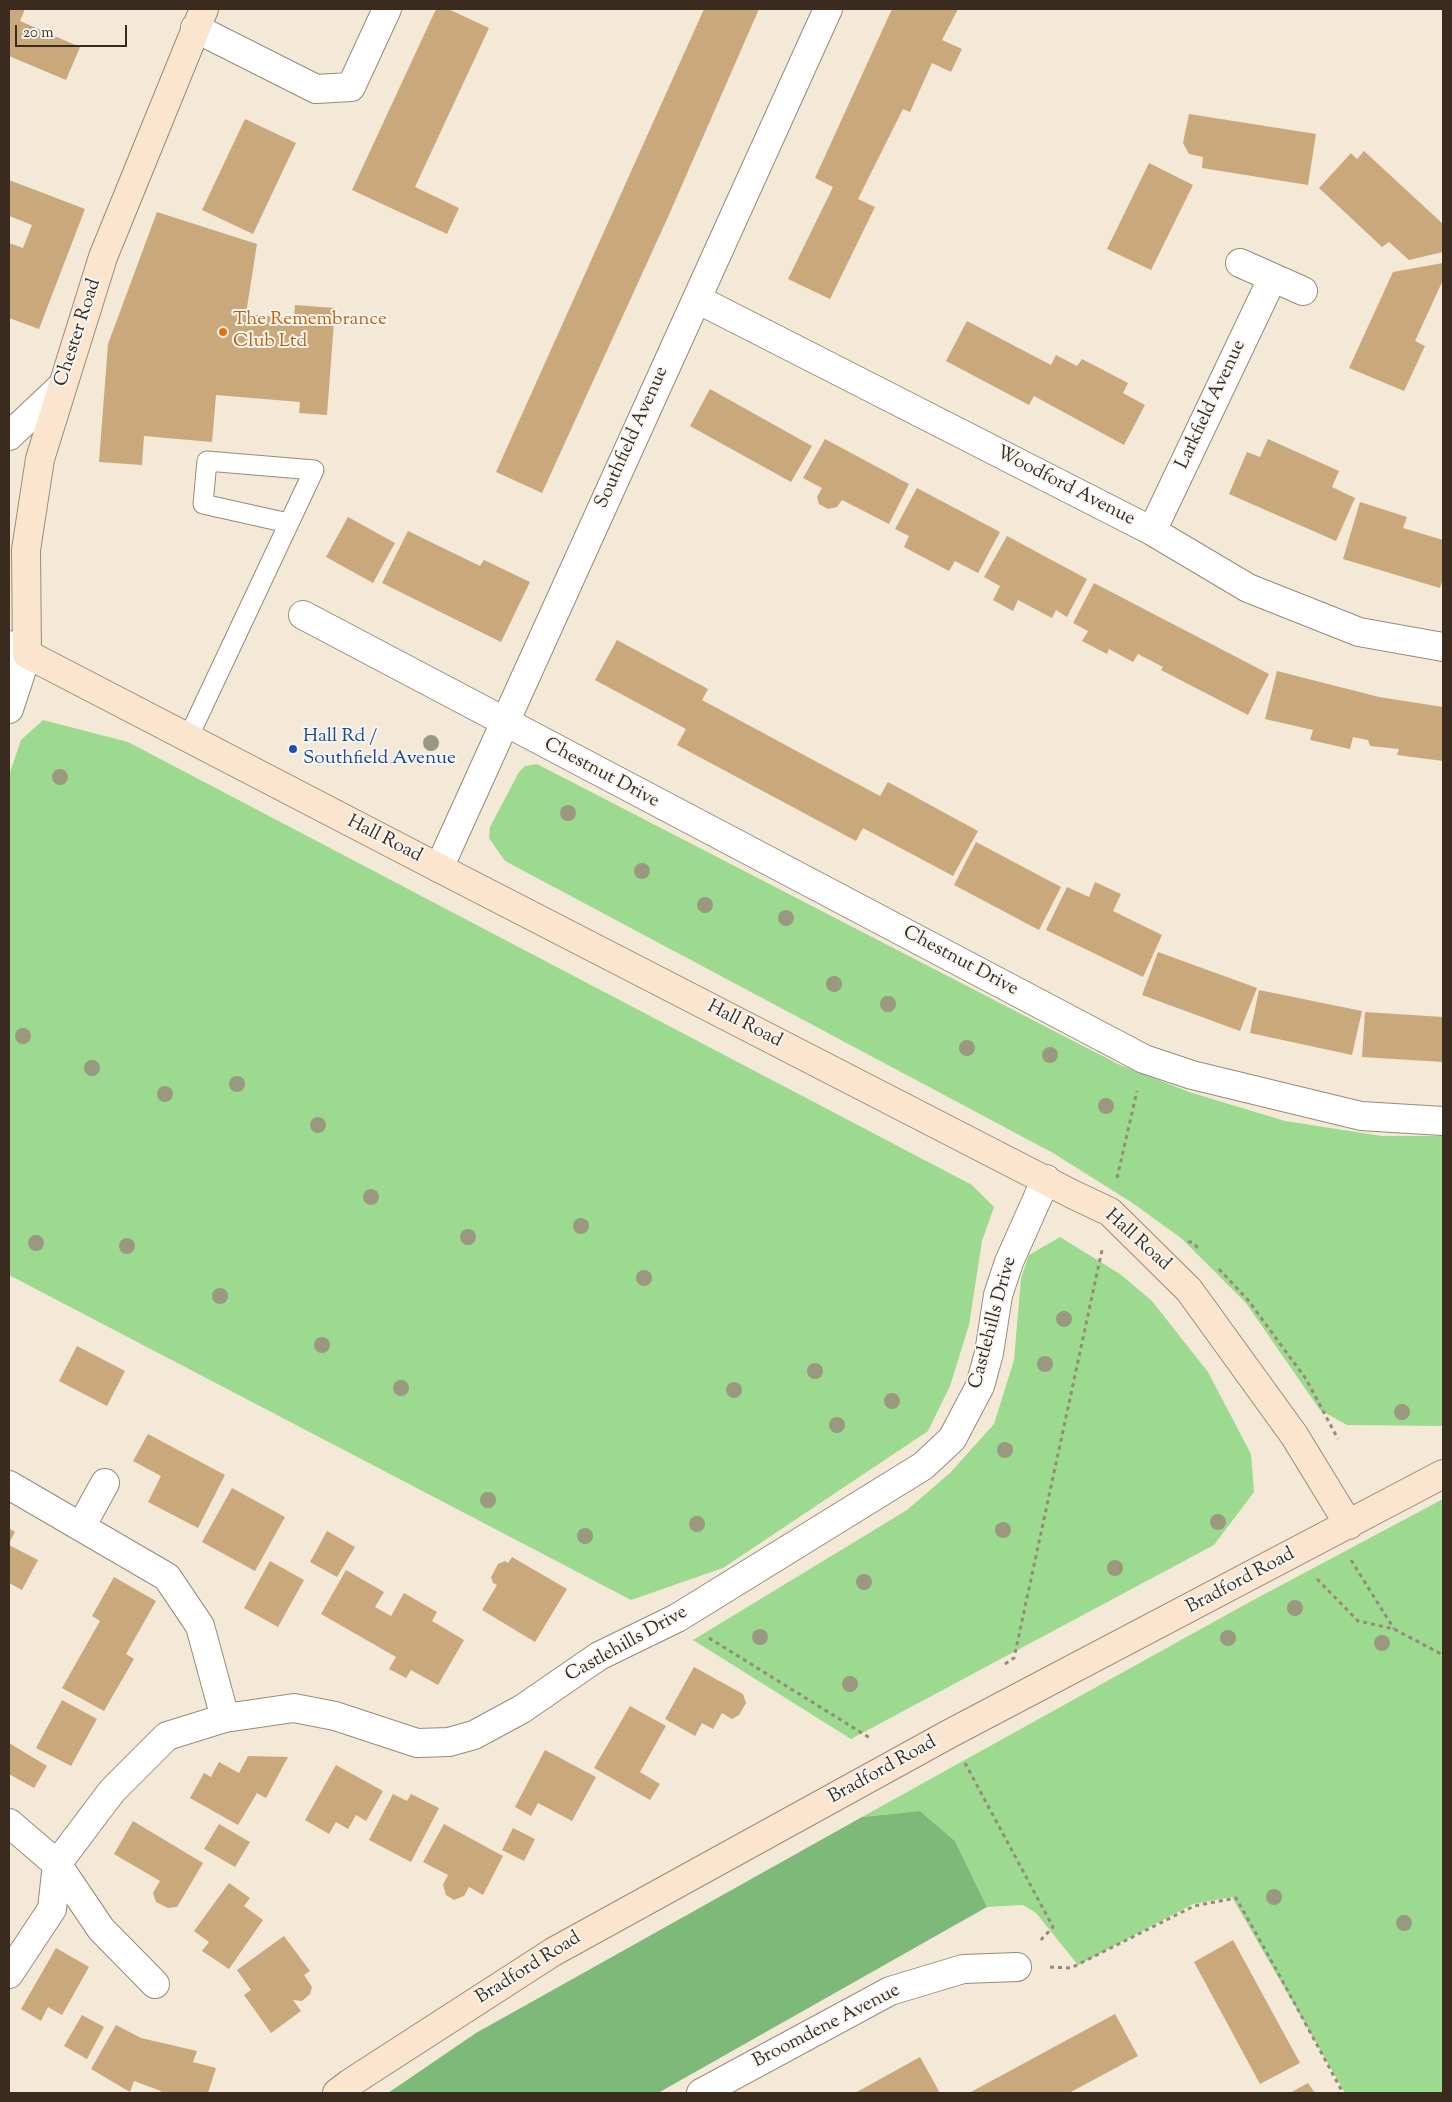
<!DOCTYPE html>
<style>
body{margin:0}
#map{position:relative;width:1452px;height:2102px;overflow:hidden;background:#f4e9d6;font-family:"Sorts Mill Goudy",serif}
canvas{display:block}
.frame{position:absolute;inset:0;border:10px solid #3b2a1e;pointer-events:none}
.scale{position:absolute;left:15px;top:25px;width:112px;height:22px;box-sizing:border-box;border:2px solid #3b2a1e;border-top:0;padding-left:6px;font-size:15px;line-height:18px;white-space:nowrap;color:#3b2a1e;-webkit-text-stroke:4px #f6f6f2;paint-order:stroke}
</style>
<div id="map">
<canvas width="1452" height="2102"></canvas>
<div class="frame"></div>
<div class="scale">20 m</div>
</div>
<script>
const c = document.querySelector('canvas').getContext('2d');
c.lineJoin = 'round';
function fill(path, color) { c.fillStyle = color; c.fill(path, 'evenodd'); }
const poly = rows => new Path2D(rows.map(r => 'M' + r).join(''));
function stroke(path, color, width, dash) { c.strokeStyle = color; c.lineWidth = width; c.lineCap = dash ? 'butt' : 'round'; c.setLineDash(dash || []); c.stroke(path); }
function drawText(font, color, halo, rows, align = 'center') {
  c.font = font + ' "Sorts Mill Goudy",serif'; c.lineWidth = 4; c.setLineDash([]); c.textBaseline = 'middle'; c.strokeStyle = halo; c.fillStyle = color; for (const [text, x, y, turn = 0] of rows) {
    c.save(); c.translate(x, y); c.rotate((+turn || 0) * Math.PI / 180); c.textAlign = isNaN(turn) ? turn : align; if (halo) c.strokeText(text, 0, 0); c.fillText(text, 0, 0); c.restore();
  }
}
const green = poly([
 [43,720,128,742,972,1185,994,1207,982,1241,969,1325,950,1386,928,1431,723,1568,631,1600,9,1275,9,775,21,740],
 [537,764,1118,1064,1189,1092,1285,1121,1382,1136,1443,1136,1443,1426,1347,1425,1320,1410,1246,1303,1181,1238,1131,1202,1053,1153,505,861,489,838,490,827,519,772,525,766],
 [1060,1237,1120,1274,1152,1301,1208,1372,1251,1454,1254,1492,1214,1545,851,1739,693,1640,907,1510,950,1473,994,1424,1014,1360,1021,1278,1029,1255],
 [1443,1499,1443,2093,1345,2093,1232,1897,1193,1904,1078,1965,1036,1913,1023,1905,987,1907,955,1841,920,1811,862,1817,1246,1604]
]);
const forest = poly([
 [920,1811,955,1841,987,1907,658,2093,388,2093,476,2033,862,1817]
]);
const building = poly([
 [9,9,25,9,20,21,80,47,66,80,9,56],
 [436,9,448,9,489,28,415,187,459,208,447,234,352,190],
 [704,9,759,9,668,217,542,493,496,472],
 [892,9,958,9,942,40,962,49,951,72,932,63,910,112,903,109,858,199,875,207,830,299,788,279,833,187,815,178],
 [1189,114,1316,134,1308,185,1202,168,1203,157,1189,154,1183,143],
 [245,119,296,143,253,234,202,210],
 [1364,151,1443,224,1443,252,1409,260,1389,242,1382,247,1319,188,1351,153,1357,159],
 [1149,163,1193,185,1151,270,1107,249],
 [9,180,85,209,39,329,9,318,9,243,23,248,32,225,9,216],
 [157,212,257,244,246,314,294,319,295,305,335,308,327,415,299,413,300,402,216,395,212,442,144,436,142,465,99,462,108,344],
 [1443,263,1443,280,1415,341,1425,346,1404,391,1349,368,1393,272],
 [967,321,1051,365,1056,355,1077,366,1082,359,1128,383,1123,393,1145,405,1124,445,1034,396,1029,405,946,361],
 [710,389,812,446,791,482,690,426],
 [825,439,909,484,889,524,842,500,837,507,828,509,819,504,817,497,822,488,803,478],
 [1268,439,1339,471,1332,487,1355,498,1336,541,1229,494,1247,452,1260,457],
 [917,488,1000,532,978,573,955,561,949,571,904,547,909,536,895,529],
 [1360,502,1407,517,1403,528,1443,540,1443,578,1440,588,1343,559],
 [348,517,395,543,373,583,326,557],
 [408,531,480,566,484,560,530,582,501,642,382,583],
 [1007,536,1087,579,1067,617,1056,610,1052,618,1018,600,1013,611,993,600,1000,586,984,577],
 [1094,583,1269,674,1248,715,1161,670,1163,667,1138,654,1133,662,1109,649,1107,654,1082,641,1088,631,1073,623],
 [617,640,708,689,702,700,880,796,888,782,978,831,953,876,863,828,856,841,677,745,686,729,595,680],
 [1277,671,1379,697,1443,707,1443,761,1397,755,1399,749,1370,746,1368,740,1353,737,1350,749,1310,740,1313,730,1265,719],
 [976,842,1061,887,1039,930,954,885],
 [1095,882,1121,894,1113,911,1162,935,1143,977,1046,930,1067,887,1089,897],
 [1158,952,1257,988,1240,1031,1142,995],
 [1259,990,1362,1011,1352,1055,1250,1033],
 [1365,1012,1443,1017,1443,1062,1362,1057],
 [77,1346,125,1371,107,1406,59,1381],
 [148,1434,225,1475,198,1528,148,1502,161,1476,133,1461],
 [232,1488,285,1517,255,1571,202,1542],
 [9,1528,15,1532,9,1543],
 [327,1531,355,1547,337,1577,310,1562],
 [9,1545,38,1560,22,1590,9,1583],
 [512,1557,567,1589,535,1642,482,1610,497,1585,493,1583,491,1577,498,1564,505,1561,508,1563],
 [270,1561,304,1580,278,1627,244,1608],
 [346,1570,384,1592,375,1607,391,1616,404,1593,437,1612,432,1621,464,1640,438,1685,411,1670,406,1678,389,1669,396,1657,321,1614],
 [114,1577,156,1601,126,1654,134,1659,104,1711,62,1688,100,1621,92,1616],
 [694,1667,743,1694,746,1703,739,1715,732,1719,722,1713,713,1729,702,1723,695,1736,665,1719],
 [62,1700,97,1719,71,1766,36,1748],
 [630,1706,666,1726,640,1772,660,1784,650,1800,594,1768],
 [9,1743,47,1766,34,1788,9,1774],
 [545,1750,596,1777,572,1821,538,1803,531,1816,515,1807],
 [248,1756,288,1757,266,1798,257,1793,238,1825,190,1798,204,1773,211,1777,219,1762,239,1773],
 [336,1765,383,1791,366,1821,356,1815,348,1829,336,1822,329,1834,305,1820],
 [393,1794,407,1801,411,1794,439,1808,411,1862,369,1840],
 [133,1821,203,1863,177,1907,168,1908,156,1902,153,1893,160,1881,114,1854],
 [219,1824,250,1842,235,1867,204,1849],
 [444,1824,503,1856,483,1895,469,1887,464,1896,454,1900,446,1895,443,1885,448,1875,423,1862],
 [513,1828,535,1839,524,1861,502,1850],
 [229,1883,250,1898,244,1906,263,1920,229,1969,202,1951,209,1942,194,1931],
 [284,1936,310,1971,304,1975,312,1987,310,1994,302,2001,293,2000,301,2011,271,2033,244,1995,251,1990,237,1970],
 [1233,1940,1300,2063,1260,2084,1194,1962],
 [56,1948,89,1967,62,2015,48,2007,41,2021,21,2009],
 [1115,2014,1138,2056,1069,2093,969,2093],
 [82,2015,104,2027,87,2059,64,2046],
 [116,2025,141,2038,197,2051,193,2062,216,2068,208,2093,160,2093,161,2091,134,2081,130,2092,91,2069],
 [920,2057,940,2093,855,2093],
 [1308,2083,1315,2093,1290,2093]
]);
const path = poly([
 [1117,1178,1137,1091],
 [1188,1242,1192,1242,1199,1249],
 [1219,1269,1248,1300,1306,1379,1338,1439],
 [1351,1560,1394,1629],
 [1317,1579,1358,1621,1394,1629,1443,1655],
 [709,1638,870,1738,872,1737],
 [1005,1664,1014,1658,1102,1250],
 [965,1763,1053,1927,1039,1942],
 [1050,1967,1071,1968,1194,1906,1236,1898,1276,1969,1343,2093]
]);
const lane = poly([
 [188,738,314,470,207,461,203,504,288,523]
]);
const street = poly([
 [195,28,316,89,351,87,387,9],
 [1240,263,1303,291],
 [697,299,1152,531,1248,588,1359,632,1443,647],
 [9,436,61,387],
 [1152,531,1272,279],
 [303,615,1144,1059,1192,1075,1361,1116,1443,1121],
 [9,645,27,654,9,709],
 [439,868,828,9],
 [9,1485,167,1577,200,1626,225,1718],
 [81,1527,105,1483],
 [9,1823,57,1864,101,1929,155,1984],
 [9,1974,52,1909,57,1864,112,1791,167,1736,225,1718,294,1708,335,1716,417,1743,449,1742,474,1735,522,1709,599,1656,677,1618,923,1466,952,1439,980,1386,989,1353,998,1295,1009,1262,1046,1179],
 [701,2093,890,1991,963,1969,1017,1967]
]);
const secondary = poly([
 [204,9,103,257,40,459,26,550,27,654,439,868,1072,1194,1110,1212,1189,1290,1294,1435,1349,1525],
 [337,2093,350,2083,553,1952,949,1734,1443,1474]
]);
const trees = [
 [431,743],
 [60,777],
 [568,813],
 [642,871],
 [705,905],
 [786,918],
 [834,984],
 [888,1004],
 [23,1036],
 [967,1048],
 [1050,1055],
 [92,1068],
 [237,1084],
 [165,1094],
 [1106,1106],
 [318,1125],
 [371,1197],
 [581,1226],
 [468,1237],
 [36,1243],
 [127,1246],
 [644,1278],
 [220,1296],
 [1064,1319],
 [322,1345],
 [1045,1364],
 [815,1371],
 [401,1388],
 [734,1390],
 [892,1401],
 [1402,1412],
 [837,1425],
 [1005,1450],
 [488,1500],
 [1218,1522],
 [697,1524],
 [1003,1530],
 [585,1536],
 [1115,1568],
 [864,1582],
 [1295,1608],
 [760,1637],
 [1228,1638],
 [1382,1643],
 [850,1684],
 [1274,1897],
 [1404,1923]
];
const markers = [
 [223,332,5,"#e8710a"],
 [293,749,5,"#1a4fb4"]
];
const foodNames = [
 ["The Remembrance",233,321],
 ["Club Ltd",233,343]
];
const streetNames = [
 ["Chester Road",79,333,-72],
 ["Larkfield Avenue",1212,405,-65],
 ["Southfield Avenue",633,438,-66],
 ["Woodford Avenue",1065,487,27],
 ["Chestnut Drive",601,774,28],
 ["Hall Road",384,840,27],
 ["Chestnut Drive",960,962,28],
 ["Hall Road",744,1025,27],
 ["Hall Road",1137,1241,42],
 ["Castlehills Drive",994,1323,-75],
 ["Bradford Road",1241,1582,-28],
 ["Castlehills Drive",627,1645,-29],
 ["Bradford Road",883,1771,-29],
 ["Bradford Road",529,1969,-32],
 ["Broomdene Avenue",827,2027,-27]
];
const transitNames = [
 ["Hall Rd /",303,738],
 ["Southfield Avenue",303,760]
];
fill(green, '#9cda90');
fill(forest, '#7dba7a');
fill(building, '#c9a87c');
stroke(lane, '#988a7a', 21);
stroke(street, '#988a7a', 30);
stroke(secondary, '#988a7a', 30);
stroke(path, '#988a7a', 3, [4, 4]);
stroke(lane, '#fff', 19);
stroke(street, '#fff', 28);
stroke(secondary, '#fce5cf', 28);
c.fillStyle = '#9b9880';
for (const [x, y] of trees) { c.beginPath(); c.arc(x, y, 8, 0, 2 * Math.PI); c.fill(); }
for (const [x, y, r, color] of markers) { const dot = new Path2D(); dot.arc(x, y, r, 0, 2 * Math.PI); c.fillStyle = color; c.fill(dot); stroke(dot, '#f6f6f2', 2); }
drawText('19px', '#c56008', '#f6f6f2', foodNames, 'left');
drawText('19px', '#3b2a1e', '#f6f6f2', streetNames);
drawText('19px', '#164399', '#f6f6f2', transitNames, 'left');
</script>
